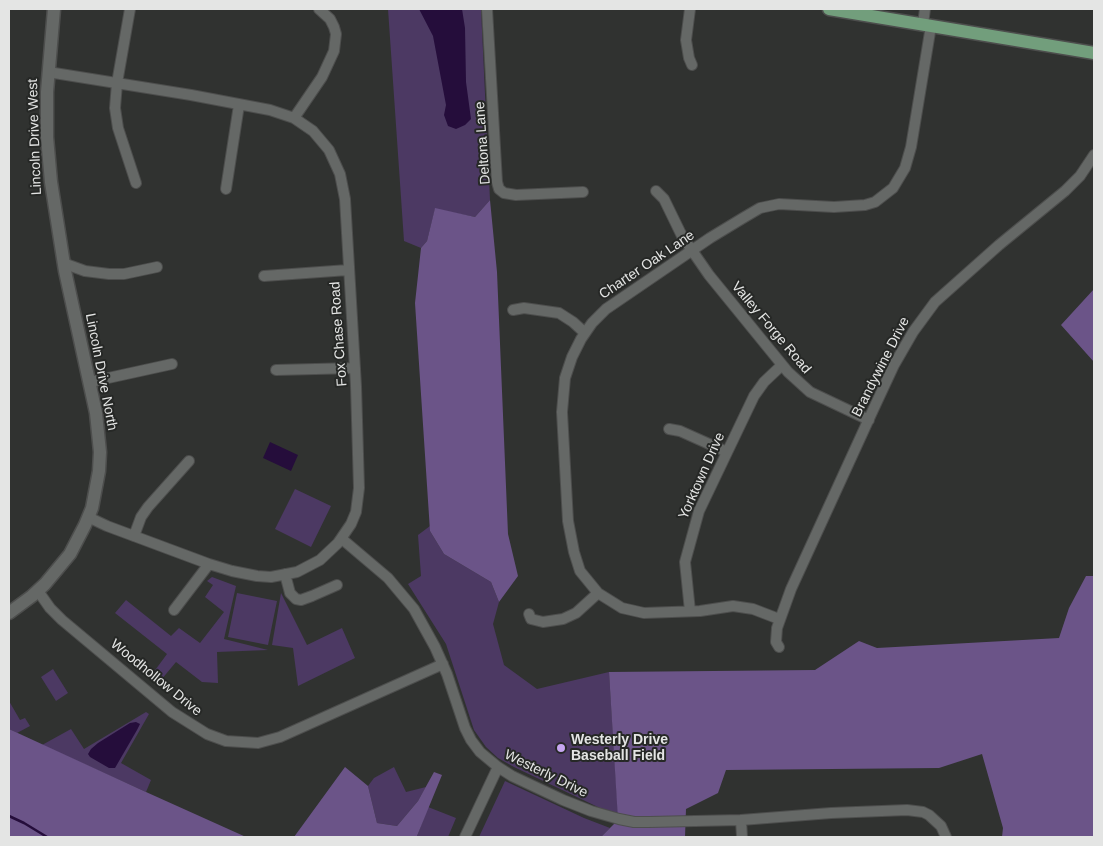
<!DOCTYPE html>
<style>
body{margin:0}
#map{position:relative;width:1103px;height:846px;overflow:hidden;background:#303230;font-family:Arial,sans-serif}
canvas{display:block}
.frame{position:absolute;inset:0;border:10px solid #e4e5e4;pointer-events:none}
</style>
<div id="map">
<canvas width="1103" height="846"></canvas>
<div class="frame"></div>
</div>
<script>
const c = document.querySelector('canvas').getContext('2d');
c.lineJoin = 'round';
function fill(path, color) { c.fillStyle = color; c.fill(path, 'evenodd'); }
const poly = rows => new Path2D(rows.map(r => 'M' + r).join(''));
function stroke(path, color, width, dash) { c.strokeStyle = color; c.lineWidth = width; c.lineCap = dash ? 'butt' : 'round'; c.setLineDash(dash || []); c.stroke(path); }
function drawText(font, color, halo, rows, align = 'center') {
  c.font = font + ' Arial,sans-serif'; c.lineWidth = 4; c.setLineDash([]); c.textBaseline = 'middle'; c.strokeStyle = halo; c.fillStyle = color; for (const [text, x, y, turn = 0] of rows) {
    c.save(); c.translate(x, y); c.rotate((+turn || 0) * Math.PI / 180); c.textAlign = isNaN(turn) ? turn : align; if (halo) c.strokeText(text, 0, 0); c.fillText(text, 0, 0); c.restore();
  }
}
const green = poly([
 [388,9,481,9,490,200,475,217,435,209,427,241,421,248,404,241],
 [295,489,331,506,311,547,275,529],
 [430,526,430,531,444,554,491,582,499,602,493,624,504,665,537,689,609,672,618,813,600,808,514,767,498,758,486,747,474,730,446,644,408,584,421,576,418,535],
 [212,577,236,586,224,639,268,650,217,652,218,683,202,682,176,662,161,680,153,673,167,654,115,613,126,600,171,636,179,628,200,643,224,612,205,597,213,585,207,581],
 [237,593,277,601,268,645,228,637],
 [281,593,307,645,342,628,355,658,298,686,293,648,272,645],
 [53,669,68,693,56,701,41,677],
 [9,701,20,720,25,718,30,726,17,733,9,729],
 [146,712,149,714,121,763,151,780,146,792,42,745,71,729,84,749],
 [394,767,406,792,426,787,418,801,397,826,377,823,368,786,374,778],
 [505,781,584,818,610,828,601,837,479,837],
 [428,807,456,818,448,837,415,837,417,836]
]);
const forest = poly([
 [490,200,497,272,508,534,518,576,499,602,491,582,444,554,430,531,415,303,421,248,427,241,435,208,475,217],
 [1094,289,1094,362,1061,325],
 [1086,576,1094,576,1094,837,1002,837,1003,828,982,754,939,768,726,770,718,793,686,809,685,837,601,837,618,820,609,672,815,670,859,641,877,648,1059,638,1069,608],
 [9,729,146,792,246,837,9,836],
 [345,767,368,786,377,823,397,826,418,801,434,772,442,775,417,836,415,837,294,837]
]);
const water = poly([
 [419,9,462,9,465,28,466,82,471,119,465,125,456,129,448,126,444,115,446,105,433,36],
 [270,442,298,455,291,471,263,458],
 [136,722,140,724,137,730,115,768,109,768,90,757,88,754,91,749,98,743,130,723]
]);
const stream = poly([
 [9,816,24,823,47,837]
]);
const minor = poly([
 [130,9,117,83,115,108,118,128,136,183],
 [487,9,497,182,499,189,504,193,516,195,583,192],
 [690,9,686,40,689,58,692,65],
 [923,24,925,9],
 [48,72,191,95,270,110,294,118,313,131,329,150,340,174,345,199,356,386,359,488,356,512,351,524,338,543,320,560,297,572,271,577,257,576,232,571,209,564,107,526,88,517],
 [294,118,322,77,334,51,336,34,334,27,330,19,319,9],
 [226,189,239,105],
 [656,191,664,199,682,236,709,275,788,372,810,392,869,420],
 [63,263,85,271,109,274,124,274,157,267],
 [264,276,348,270],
 [513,310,524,308,559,313,573,322,585,333],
 [276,370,355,368],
 [90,382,172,364],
 [669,429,680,431,727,452],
 [134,536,141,517,148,507,189,461],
 [342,539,388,578,414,609,435,647,447,674,465,728,471,740,480,752,498,767,512,776,563,800,591,811,619,819,634,822,649,822,741,820],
 [285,574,290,593,296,599,301,600,312,596,337,585],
 [38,591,50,608,62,620,172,712,207,734,226,741,258,743,280,737,443,664],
 [174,610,209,564],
 [690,611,685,562,699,511,754,396,764,382,782,365],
 [529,614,531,619,543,622,563,619,576,613,598,593],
 [779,619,753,609,733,606,700,611,644,613,622,608,598,593,580,571,574,552,568,521,562,412,565,378,572,357,581,339,592,323,606,309,710,238,743,218,760,208,779,204,834,207,865,205,875,202,893,188,905,168,911,147,931,26],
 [779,647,776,642,777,628,791,589,873,410,894,365,913,332,935,302,999,245,1065,191,1080,176,1094,155],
 [465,837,498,767],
 [742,837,741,820,831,813,907,810,923,812,929,815,941,826,946,837]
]);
const tertiary = poly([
 [9,613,32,596,45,584,70,554,85,525,92,508,99,471,100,452,96,413,65,271,51,182,47,137,47,92,54,9]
]);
const primary = poly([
 [829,9,1094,53]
]);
const markers = [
 [561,748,5,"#c6a6f0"]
];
const streetNames = [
 ["Lincoln Drive West",35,137,-92],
 ["Deltona Lane",483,143,-94],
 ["Charter Oak Lane",647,265,-34],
 ["Valley Forge Road",771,328,50],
 ["Fox Chase Road",339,334,-94],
 ["Brandywine Drive",881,367,-63],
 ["Lincoln Drive North",101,372,79],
 ["Yorktown Drive",702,476,-66],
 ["Woodhollow Drive",156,678,39],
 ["Westerly Drive",546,774,26]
];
const poiNames = [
 ["Westerly Drive",571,740],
 ["Baseball Field",571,756]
];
fill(green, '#4c3963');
fill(forest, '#6b5488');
fill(water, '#250d3b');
stroke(stream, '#250d3b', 2.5);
stroke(minor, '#4d4e4d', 12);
stroke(tertiary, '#4d4e4d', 15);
stroke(primary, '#4d4e4d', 15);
stroke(minor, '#656866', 10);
stroke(tertiary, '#656866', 12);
stroke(primary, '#729e7c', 12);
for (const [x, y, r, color] of markers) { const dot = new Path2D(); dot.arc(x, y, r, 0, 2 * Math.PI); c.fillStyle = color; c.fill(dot); stroke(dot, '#262826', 2); }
drawText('14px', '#e4e5e4', '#262826', streetNames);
drawText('bold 14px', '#e4e5e4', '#262826', poiNames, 'left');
</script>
